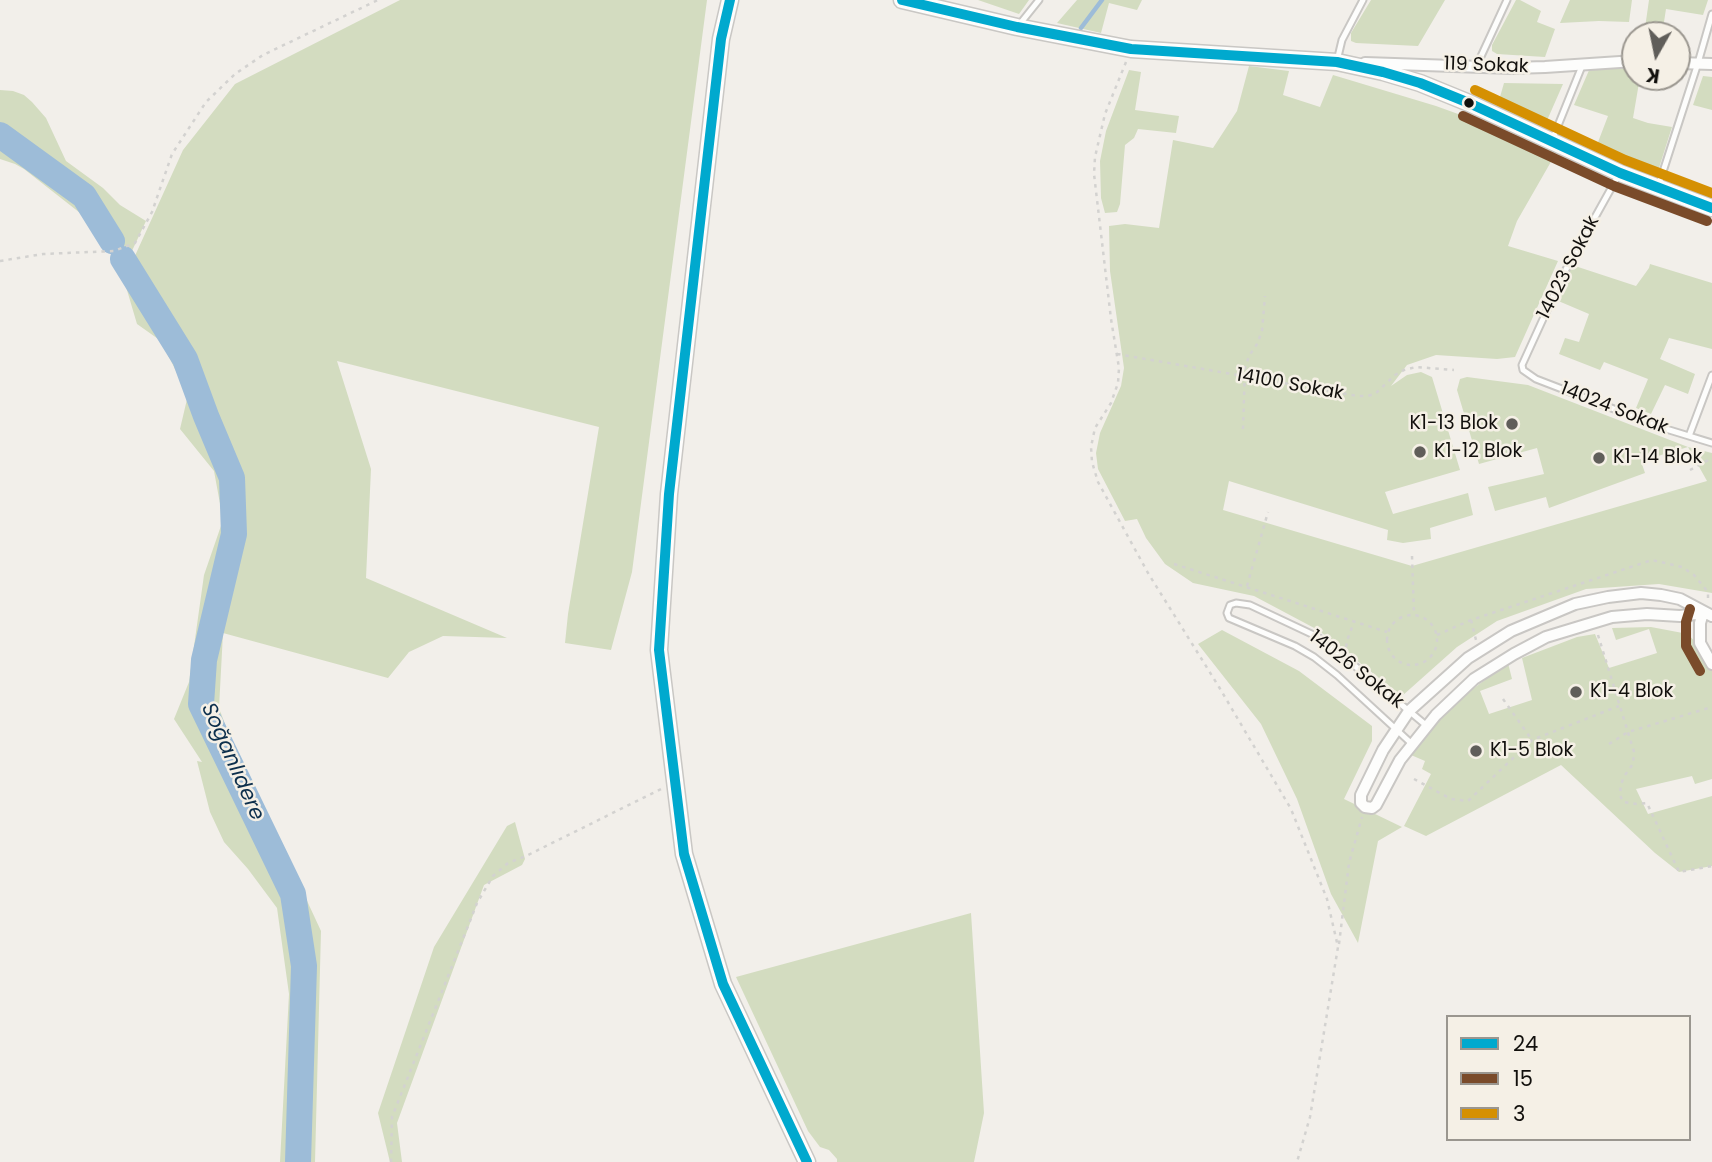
<!DOCTYPE html>
<meta charset="utf-8">
<style>
body{margin:0}
#map{position:relative;width:1712px;height:1162px;overflow:hidden;background:#f2efea;font-family:Poppins,sans-serif}
canvas{display:block}
.legend{position:absolute;left:1446px;top:1015px;width:245px;height:126px;box-sizing:border-box;background:#f5f0e6;border:2px solid #9a968f;margin:0;padding:9px 12px;list-style:none;font-size:21px;color:#12100d}
.legend li{display:flex;align-items:center;gap:14px;height:35px}
.legend b{width:35px;border:2px solid #9a968f}
.north{position:absolute;left:1621px;top:21px;width:70px;height:70px;box-sizing:border-box;background:#f5f0e6;border:2px solid #9a968f;border-radius:50%;rotate:189deg;font-size:19px;font-weight:700;line-height:28px;text-align:center;color:#12100d}
.north::after{content:'';display:block;margin:auto;width:24px;height:32px;background:#605e5a;clip-path:polygon(50% 0,100% 100%,50% 72%,0 100%)}
</style>
<div id="map">
<canvas width="1712" height="1162"></canvas>
<ul class="legend">
<li><b style="height:9px;background:#00a9ce"></b>24</li>
<li><b style="height:9px;background:#7a4b2a"></b>15</li>
<li><b style="height:9px;background:#d59002"></b>3</li>
</ul>
<div class="north">K</div>
</div>
<script>
const c = document.querySelector('canvas').getContext('2d');
c.lineJoin = 'round';
function fill(path, color) { c.fillStyle = color; c.fill(path, 'evenodd'); }
const poly = rows => new Path2D(rows.map(r => 'M' + r).join(''));
function stroke(path, color, width, dash) { c.strokeStyle = color; c.lineWidth = width; c.lineCap = dash ? 'butt' : 'round'; c.setLineDash(dash || []); c.stroke(path); }
function drawText(font, color, halo, rows, align = 'center') {
  c.font = font + ' Poppins,sans-serif'; c.lineWidth = 5; c.setLineDash([]); c.textBaseline = 'middle'; c.strokeStyle = halo; c.fillStyle = color; for (const [text, x, y, turn = 0] of rows) {
    c.save(); c.translate(x, y); c.rotate((+turn || 0) * Math.PI / 180); c.textAlign = isNaN(turn) ? turn : align; if (halo) c.strokeText(text, 0, 0); c.fillText(text, 0, 0); c.restore();
  }
}
const green = poly([
 [400,0,707,0,632,572,611,650,565,643,568,614,599,427,337,361,371,469,366,578,507,638,443,636,409,652,388,678,223,633,219,708,241,767,246,769,321,931,315,1162,280,1162,289,994,277,908,248,869,224,842,210,812,197,761,202,762,174,719,189,682,204,575,223,520,214,471,180,429,188,395,161,341,137,324,124,280,183,150,235,84],
 [978,0,1029,0,1019,14],
 [1077,0,1142,0,1137,10,1109,3,1101,33,1057,23],
 [1371,0,1445,0,1418,46,1356,43,1351,41,1351,33],
 [1516,0,1520,0,1541,11,1537,22,1555,29,1545,57,1497,54,1492,51,1492,45],
 [1570,0,1632,0,1629,22,1599,21,1560,23],
 [1649,0,1708,0,1703,15,1666,9,1662,35,1644,35],
 [1249,66,1289,71,1283,95,1320,107,1333,75,1436,106,1530,140,1556,153,1517,221,1508,246,1558,261,1515,357,1497,359,1436,355,1407,365,1391,386,1407,375,1421,372,1432,377,1460,470,1385,492,1393,514,1468,493,1473,515,1430,528,1431,539,1403,543,1387,540,1388,530,1229,481,1223,510,1412,566,1707,481,1688,447,1641,461,1645,473,1549,508,1546,497,1495,511,1488,487,1544,474,1537,448,1479,464,1457,390,1460,379,1467,377,1528,385,1688,447,1712,453,1712,593,1659,584,1586,589,1497,621,1457,647,1402,696,1318,630,1254,596,1193,583,1165,564,1146,538,1137,519,1125,521,1098,469,1096,453,1100,433,1121,386,1124,368,1110,271,1109,226,1125,224,1159,228,1173,140,1213,148,1237,111],
 [1590,68,1635,69,1635,77,1640,77,1633,118,1648,123,1672,127,1658,171,1654,174,1609,158,1595,150,1608,116,1574,105],
 [1129,70,1141,72,1135,110,1179,116,1176,133,1138,129,1134,138,1125,145,1120,204,1117,212,1105,213,1101,198,1100,161,1106,131],
 [1703,76,1712,77,1712,110,1693,105],
 [1504,83,1563,84,1545,125,1498,104],
 [0,90,13,91,24,95,32,102,46,118,66,161,103,188,120,205,146,221,131,253,24,169,15,164,0,159],
 [1650,264,1712,283,1712,349,1669,338,1660,359,1695,374,1688,394,1665,385,1651,414,1636,408,1648,379,1604,362,1600,370,1559,354,1565,338,1579,342,1589,314,1556,300,1572,265,1636,286,1649,268],
 [1651,627,1688,634,1696,643,1712,670,1712,779,1695,784,1692,776,1636,789,1648,814,1712,796,1712,866,1679,872,1655,853,1561,765,1426,836,1404,826,1431,774,1422,769,1425,761,1411,755,1438,721,1474,688,1508,663,1512,679,1480,691,1489,714,1532,700,1522,658,1577,637,1595,634,1609,668,1657,653,1649,629,1616,640,1612,628],
 [1222,630,1299,671,1372,726,1372,741,1344,799,1402,827,1378,841,1358,943,1331,894,1297,799,1261,724,1198,644],
 [515,822,525,859,522,865,484,885,397,1123,402,1162,390,1162,378,1113,434,947,507,826],
 [971,913,984,1113,974,1162,837,1162,837,1159,829,1150,820,1147,808,1131,736,977]
]);
const stream = poly([
 [1081,28,1102,0]
]);
const river = poly([
 [0,135,84,196,112,241],
 [123,259,185,359,206,416,232,478,234,534,204,660,201,704,293,894,304,966,298,1162]
]);
const path = poly([
 [1126,62,1105,114,1095,157,1094,174,1111,319,1119,368,1118,383,1111,403,1095,428,1091,447,1092,462,1098,482,1148,573,1219,687,1291,809,1327,899,1338,947,1310,1117,1297,1162],
 [0,261,43,254,114,251,135,243,152,212,172,154,206,102,235,74,263,55,378,0],
 [1117,354,1358,396,1367,396,1375,394,1395,375,1404,370,1416,367,1454,370],
 [1243,429,1245,368,1249,356,1257,344,1262,331,1265,296],
 [1690,470,1712,458],
 [1412,556,1414,614],
 [1174,564,1387,632],
 [1247,586,1268,512],
 '1387 640a25 25 0 1 1 50 0a25 25 0 1 1-50 0Z',
 [1471,620,1476,640],
 [1437,635,1471,620,1652,560,1682,567,1694,575,1708,592,1708,601],
 [1598,635,1634,752,1633,764,1625,775,1621,784,1620,795,1623,802,1637,804,1647,803,1679,872,1712,866],
 [1346,647,1348,638,1354,622],
 [1503,699,1532,740],
 [1609,744,1628,732,1712,707],
 [1414,779,1451,799,1468,801,1532,740,1619,706],
 [1339,944,1349,863,1362,817],
 [391,1162,392,1117,470,921,477,903,493,876,508,863,526,856,663,788]
]);
const lane = poly([
 [1019,25,1039,0],
 [1337,61,1342,40,1363,0],
 [1477,65,1507,0],
 [1553,138,1582,66],
 [1618,176,1564,273,1522,365,1523,370,1536,379,1666,429,1712,443],
 [1659,184,1698,63,1712,14],
 [1689,436,1712,375],
 [1412,744,1337,675,1314,657,1295,646,1229,618,1227,613,1230,605,1236,603,1250,605,1318,637,1355,666,1427,726]
]);
const street = poly([
 [1365,63,1512,68,1545,67,1635,61],
 [1677,63,1712,64],
 [1703,613,1680,616,1647,614,1612,617,1546,637,1514,654,1474,679,1436,715,1400,760,1376,805,1372,808,1365,807,1361,803,1361,795,1383,750,1409,711,1468,658,1511,631,1575,604,1608,597,1641,593,1661,595,1680,599,1712,616],
 [1703,613,1700,623,1700,643,1712,664]
]);
const secondary = poly([
 [730,0,721,39,669,494,659,650,684,854,723,984,807,1162],
 [902,0,1017,27,1131,49,1337,62,1383,72,1420,83,1469,103,1620,173,1712,208]
]);
const bus1 = poly([
 [730,0,721,39,669,494,659,650,684,854,723,984,807,1162],
 [902,0,1017,27,1131,49,1337,62,1383,72,1420,83,1469,103,1620,173,1712,208]
]);
const bus2 = poly([
 [1463,116,1614,186,1707,221],
 [1690,609,1686,622,1686,646,1700,671]
]);
const bus3 = poly([
 [1475,90,1625,160,1712,193]
]);
const markers = [
 [1469,103,6,"#12100d"],
 [1512,424,7,"#605e5a"],
 [1420,452,7,"#605e5a"],
 [1599,458,7,"#605e5a"],
 [1576,692,7,"#605e5a"],
 [1476,751,7,"#605e5a"]
];
const streetNames = [
 ["119 Sokak",1486,66,2],
 ["14023 Sokak",1569,268,-63],
 ["14100 Sokak",1290,385,10],
 ["14024 Sokak",1614,409,21],
 ["14026 Sokak",1356,670,38]
];
const poiNames = [
 ["K1-13 Blok",1498,424,"right"],
 ["K1-12 Blok",1434,452],
 ["K1-14 Blok",1613,458],
 ["K1-4 Blok",1590,692],
 ["K1-5 Blok",1490,751]
];
const waterNames = [
 ["Soğanlıdere",232,762,66]
];
fill(green, '#d3dcc0');
stroke(stream, '#9dbcd8', 4.5);
stroke(river, '#9dbcd8', 26);
stroke(lane, '#c9c7c4', 9);
stroke(street, '#c9c7c4', 14);
stroke(secondary, '#c9c7c4', 19);
stroke(path, '#d3d2d0', 2.5, [3.5, 5]);
stroke(lane, '#fdfdfc', 5);
stroke(street, '#fdfdfc', 10);
stroke(secondary, '#fdfdfc', 16);
stroke(bus1, '#00a9ce', 10);
stroke(bus2, '#7a4b2a', 10);
stroke(bus3, '#d59002', 10);
for (const [x, y, r, color] of markers) { const dot = new Path2D(); dot.arc(x, y, r, 0, 2 * Math.PI); c.fillStyle = color; c.fill(dot); stroke(dot, '#f5f0e6', 2.5); }
drawText('19px', '#12100d', '#f5f0e6', streetNames);
drawText('19px', '#12100d', '#f5f0e6', poiNames, 'left');
drawText('italic 21px', '#0c2f4c', '#f5f0e6', waterNames);
</script>
